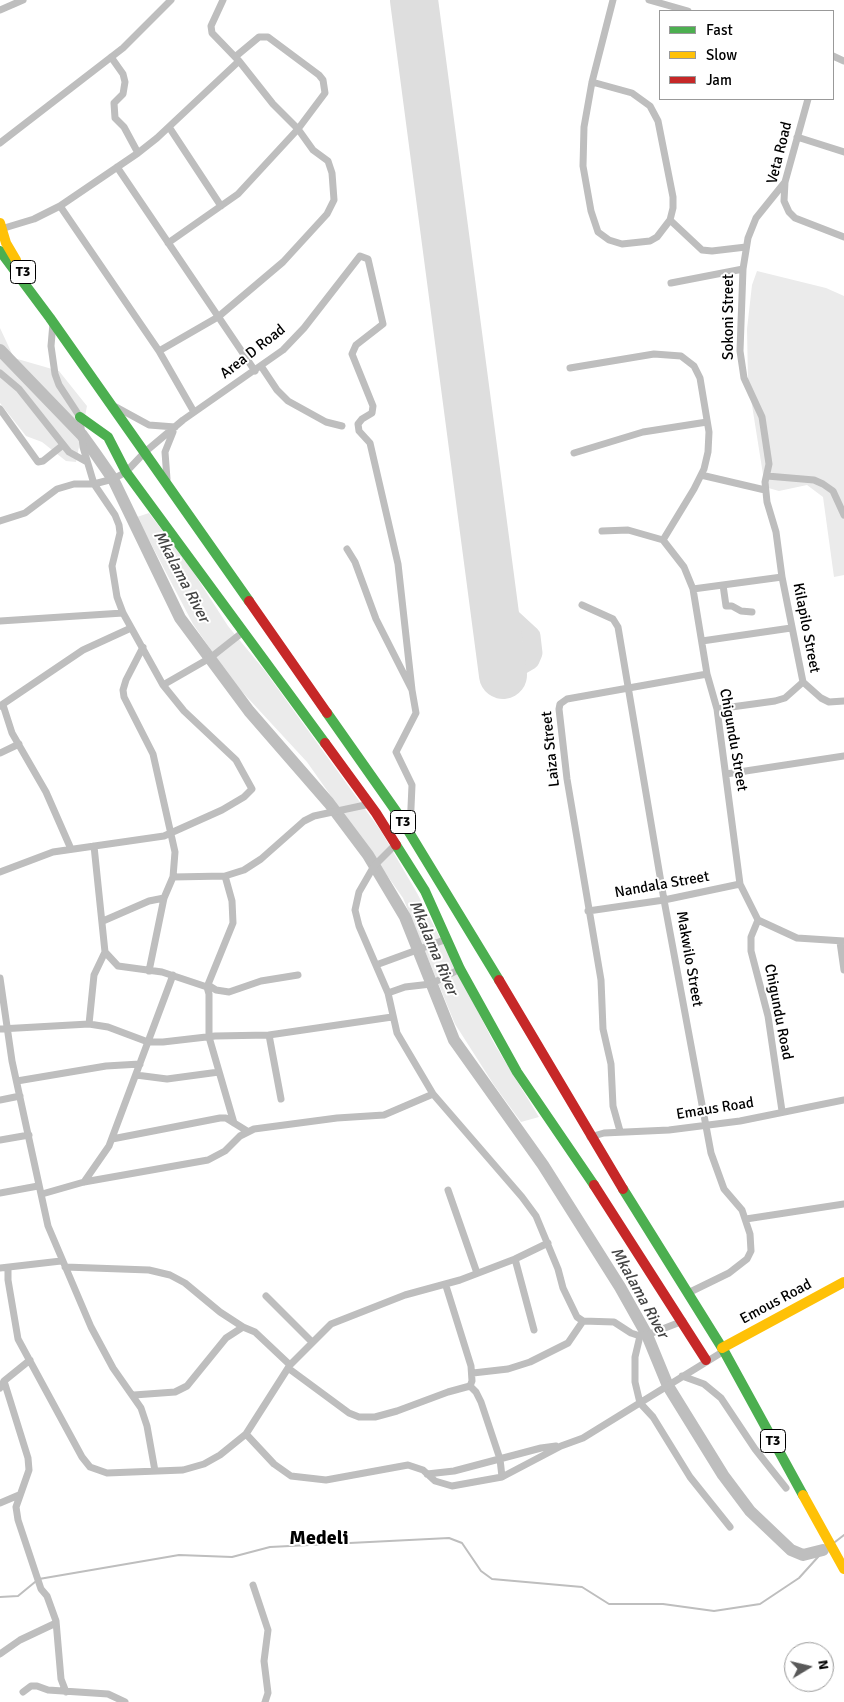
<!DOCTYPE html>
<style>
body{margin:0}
#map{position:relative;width:844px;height:1702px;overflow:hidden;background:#fff;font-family:Signika,sans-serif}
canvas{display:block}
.legend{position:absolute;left:659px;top:10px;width:175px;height:90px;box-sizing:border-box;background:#fff;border:1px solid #999;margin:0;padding:6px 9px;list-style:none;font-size:15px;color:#000}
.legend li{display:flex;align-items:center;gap:10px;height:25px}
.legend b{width:25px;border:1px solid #999}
.north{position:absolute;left:784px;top:1642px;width:50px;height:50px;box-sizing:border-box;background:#fff;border:1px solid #999;border-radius:50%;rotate:81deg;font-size:14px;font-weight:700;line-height:20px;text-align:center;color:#000}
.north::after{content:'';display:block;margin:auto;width:18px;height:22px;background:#595959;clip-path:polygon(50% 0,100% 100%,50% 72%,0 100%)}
</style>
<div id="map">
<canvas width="844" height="1702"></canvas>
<ul class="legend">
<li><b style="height:6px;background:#4caf50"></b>Fast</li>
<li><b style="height:6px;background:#ffc107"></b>Slow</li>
<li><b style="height:6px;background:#c62828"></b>Jam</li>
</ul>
<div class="north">N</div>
</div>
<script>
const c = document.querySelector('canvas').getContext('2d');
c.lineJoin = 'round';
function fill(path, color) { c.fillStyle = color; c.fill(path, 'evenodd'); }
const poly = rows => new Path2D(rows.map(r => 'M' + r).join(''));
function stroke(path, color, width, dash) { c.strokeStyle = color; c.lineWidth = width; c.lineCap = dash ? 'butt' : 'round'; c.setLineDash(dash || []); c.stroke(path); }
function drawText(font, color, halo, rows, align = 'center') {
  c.font = font + ' Signika,sans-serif'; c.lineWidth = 4; c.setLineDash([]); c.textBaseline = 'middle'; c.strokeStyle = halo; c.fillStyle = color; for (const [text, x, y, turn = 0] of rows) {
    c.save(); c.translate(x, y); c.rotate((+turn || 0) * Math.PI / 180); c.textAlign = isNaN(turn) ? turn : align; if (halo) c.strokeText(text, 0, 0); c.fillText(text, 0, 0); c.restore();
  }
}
const green = poly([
 [757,271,826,288,844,296,844,575,834,577,823,497,807,485,779,491,765,487,748,380,747,329,752,285],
 [0,328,14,358,59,371,87,406,76,462,66,461,42,442,26,436,0,403],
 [149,513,190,567,228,626,265,671,381,831,417,893,495,1045,539,1117,521,1122,494,1085,455,1024,403,898,307,762,234,683,193,624,137,517]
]);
const stream = poly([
 [835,1542,844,1535],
 [39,1579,179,1555,232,1557,270,1547,449,1538,462,1543,481,1571,492,1579,582,1587,609,1604,663,1604,714,1611,760,1604,799,1578,827,1547],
 [0,1597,18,1596,35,1582]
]);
const river = poly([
 [0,350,82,435,95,453,113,479,180,618,249,711,329,803,368,855,405,917,454,1040,543,1165,620,1287,647,1335,668,1386,723,1475,750,1511,791,1550,803,1555,823,1550]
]);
const taxiway = poly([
 [493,601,531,636,533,653,530,660,513,670,503,672]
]);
const runway = poly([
 [414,0,503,675]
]);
const street = poly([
 [649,0,688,11],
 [0,10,23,0],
 [833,56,844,61],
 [111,57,123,74,125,82,123,94,114,103,115,118,124,127,138,153],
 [592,82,632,93,650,106,658,121,673,197,673,208,670,220,657,237,650,241,622,244,609,240,598,232,591,211,583,166,584,127,592,82,613,0],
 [808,99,785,182,784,201,789,212,795,218,844,237],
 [169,127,221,206],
 [797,137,844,152],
 [0,143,123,48,171,0],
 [117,167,255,371],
 [785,182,756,218,748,238,743,269,740,351,744,378,762,417,769,464,765,482,767,502,776,532,782,577,803,682],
 [60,206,159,351,194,412],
 [670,220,702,250,712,251,746,247],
 [1,229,34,219,60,206,138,153,157,138,239,61],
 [168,243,238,194,298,129,325,93,323,80,319,75,268,37,259,37,235,57],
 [671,283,743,269],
 [159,351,218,317,283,262,327,214,334,200,332,173,328,161,313,150,298,129,273,104,239,61,212,33,211,26,223,0],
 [261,366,277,390,288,401,326,422,342,426],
 [570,368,654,354,681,356,694,366,700,378,709,432,708,452,704,469,694,489,663,540],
 [0,373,19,389,69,452,87,462],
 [116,407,149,425,175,427],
 [0,409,38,462,43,461,63,445],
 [574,453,643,432,707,422],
 [701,475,765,490],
 [767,476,814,480,823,484,833,491,844,515],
 [167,479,165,452,173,432],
 [0,521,25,513,57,489,74,484,94,484,113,479,126,472,145,452,183,420,283,350,304,328,360,256,368,259,383,324,356,345,352,354,373,406,372,413,362,419,358,424,359,431,370,443,398,564,412,690],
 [602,531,628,530,663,540,684,567,693,589,707,674,717,709,740,884,758,920],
 [347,549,355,562,376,619,412,690,416,713,396,752,412,785,410,830],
 [723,585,726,606,732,606,741,611,752,612],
 [693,589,782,577],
 [582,605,613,619,618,627,664,900,711,1153,724,1189,742,1210,750,1234,751,1251,747,1259,729,1273,688,1293],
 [0,621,123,613],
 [702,641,791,628],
 [143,647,126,680,123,690,124,697,153,754,175,852,173,877,164,898,149,971],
 [803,682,821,698,829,702,844,701],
 [163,685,210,658,243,632],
 [3,705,12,733,46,792,71,849],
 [0,706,83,650,131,628],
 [717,709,775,701,785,698,803,682],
 [0,753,19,744],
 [726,774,844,756],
 [396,844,374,866,359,892,355,910,359,926,388,993,397,1033,433,1094,522,1197,536,1216,558,1269,563,1288,577,1317,583,1321,614,1322,631,1333,640,1336,647,1335,683,1321],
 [0,872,53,852,164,836,222,810,244,797,252,789,236,760,184,711,163,685,123,613,117,597,112,566,120,533,119,525,115,515,94,484,83,447,80,417,59,385,55,374,51,346,53,323],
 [173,877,225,876,244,870,261,859,304,821,314,816,370,804],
 [588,911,664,900,740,884],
 [758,920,751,937,751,951,768,1016,782,1111],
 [758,920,797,938,844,941],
 [103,921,149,901,164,898],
 [840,942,844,970],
 [105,952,118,966,162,972,207,987,209,994,209,1037,234,1123],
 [376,965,447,939],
 [0,978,12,1061,48,1226,91,1327,113,1368,141,1408,147,1426,155,1471],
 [208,985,216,990,229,992,261,981,298,975],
 [207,987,233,923,232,901,225,876],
 [388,993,405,987,431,984,460,969],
 [89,1024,94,975,105,952,94,846],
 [0,1029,89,1024,108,1027,148,1042,163,1042,215,1036,269,1035,392,1017],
 [269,1035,281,1099],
 [136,1075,167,1079,219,1072],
 [17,1081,106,1066,140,1064],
 [0,1100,20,1096],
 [620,1131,613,1106,611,1064,603,1029,601,980,567,779,559,709,560,704,567,699,707,674],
 [590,1137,604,1133,669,1130,740,1121,844,1100],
 [112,1139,220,1118,226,1118,247,1131],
 [0,1140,29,1135],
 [84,1182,109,1146,173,975],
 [448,1190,477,1273],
 [0,1193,38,1186],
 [42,1194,84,1182,208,1160,225,1151,240,1136,254,1129,337,1118,384,1115,433,1094],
 [746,1219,844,1204],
 [515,1259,534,1330],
 [65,1267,149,1270,170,1275,185,1283,220,1312,243,1327],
 [0,1268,61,1261],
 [8,1268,8,1280,18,1339,82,1457,90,1467,107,1473,183,1470,204,1464,220,1455,246,1434,290,1365,331,1324,405,1295,460,1280,515,1259,548,1243],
 [446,1286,471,1366,472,1381,470,1386],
 [266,1296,312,1342],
 [640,1336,635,1357,635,1382,640,1403,653,1417,690,1477,730,1527],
 [288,1368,349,1413,359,1417,375,1417,397,1411,448,1392,470,1386,476,1392,481,1402,500,1459,502,1477],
 [473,1373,508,1369,530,1362,568,1343,583,1321],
 [682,1376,704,1384,721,1398,755,1449,786,1488],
 [4,1381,28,1458,29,1470,16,1507,18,1520,41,1589,47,1596,56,1621,61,1679,66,1692],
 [0,1388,4,1381,30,1360],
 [134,1395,175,1392,187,1386,226,1338,243,1327,255,1332,290,1365],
 [246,1434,274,1464,291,1476,326,1480,408,1465,423,1470,435,1481,452,1486,502,1477,561,1446,583,1438,724,1351],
 [427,1474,454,1471,541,1448,556,1446],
 [0,1503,19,1495],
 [253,1585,268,1630,264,1661,268,1693,265,1702],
 [0,1654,20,1640,56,1623],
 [23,1692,31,1686,37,1686,48,1690,108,1694,125,1702]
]);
const fast = poly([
 [0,251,50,318,249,601],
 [80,417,108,437,126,472,325,743],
 [327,713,398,814,499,980],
 [396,845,425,891,460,969,517,1072,594,1185],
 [623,1189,724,1351,803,1495]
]);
const slow = poly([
 [0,223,6,243,16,260],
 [722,1348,844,1282],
 [803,1495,844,1569]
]);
const jam = poly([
 [249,601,327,713],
 [325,743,376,813,396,845],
 [499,980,623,1189],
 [594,1185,706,1360]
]);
const shields = [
 [23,272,25],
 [403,822,25],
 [773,1441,25]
];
const shieldNames = [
 ["T3",23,272],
 ["T3",403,822],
 ["T3",773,1441]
];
const streetNames = [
 ["Veta Road",780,153,-76],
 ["Sokoni Street",729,317,-90],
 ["Area D Road",253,352,-38],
 ["Kilapilo Street",806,628,79],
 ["Chigundu Street",733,740,80],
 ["Laiza Street",551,749,-96],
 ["Nandala Street",662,885,-10],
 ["Makwilo Street",689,959,80],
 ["Chigundu Road",778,1012,79],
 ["Emaus Road",715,1109,-9],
 ["Emous Road",776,1302,-28]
];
const waterNames = [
 ["Mkalama River",181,577,62],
 ["Mkalama River",433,948,67],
 ["Mkalama River",639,1293,61]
];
const districtNames = [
 ["Medeli",319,1539]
];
fill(green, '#ebebeb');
stroke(stream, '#bebebe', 2);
stroke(river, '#bebebe', 12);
stroke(taxiway, '#dedede', 19);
stroke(runway, '#dedede', 48);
stroke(street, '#bebebe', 7);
stroke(fast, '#4caf50', 10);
stroke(slow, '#ffc107', 10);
stroke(jam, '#c62828', 10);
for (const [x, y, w] of shields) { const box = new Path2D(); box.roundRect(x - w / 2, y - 11.5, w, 23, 4); c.fillStyle = '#fff'; c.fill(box); stroke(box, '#000', 1); }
drawText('bold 14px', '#000', null, shieldNames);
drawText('15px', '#000', '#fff', streetNames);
drawText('italic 16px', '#434343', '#fff', waterNames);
drawText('bold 20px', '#000', '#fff', districtNames);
</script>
